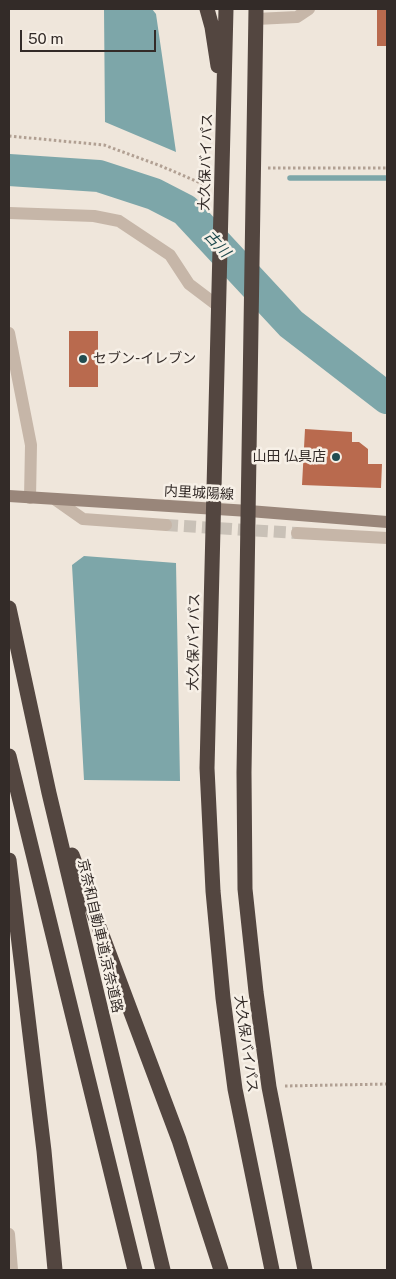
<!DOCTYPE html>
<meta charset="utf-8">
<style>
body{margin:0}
#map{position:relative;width:396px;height:1279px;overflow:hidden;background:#efe6db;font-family:"Public Sans",sans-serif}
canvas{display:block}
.frame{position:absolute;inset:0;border:10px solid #332b28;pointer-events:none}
.scale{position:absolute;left:20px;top:30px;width:136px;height:22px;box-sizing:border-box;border:2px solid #332b28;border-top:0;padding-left:6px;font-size:15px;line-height:18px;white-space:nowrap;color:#332b28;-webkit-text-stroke:4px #f7f0e7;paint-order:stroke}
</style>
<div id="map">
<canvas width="396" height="1279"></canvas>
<div class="frame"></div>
<div class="scale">50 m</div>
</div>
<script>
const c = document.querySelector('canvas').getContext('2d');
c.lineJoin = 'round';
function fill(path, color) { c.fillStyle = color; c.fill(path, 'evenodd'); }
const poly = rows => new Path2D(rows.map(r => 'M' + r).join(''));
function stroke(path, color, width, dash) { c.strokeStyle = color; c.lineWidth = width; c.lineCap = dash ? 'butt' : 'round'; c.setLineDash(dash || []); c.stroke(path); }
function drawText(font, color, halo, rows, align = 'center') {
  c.font = font + ' "Public Sans","Noto Sans JP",sans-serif'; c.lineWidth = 5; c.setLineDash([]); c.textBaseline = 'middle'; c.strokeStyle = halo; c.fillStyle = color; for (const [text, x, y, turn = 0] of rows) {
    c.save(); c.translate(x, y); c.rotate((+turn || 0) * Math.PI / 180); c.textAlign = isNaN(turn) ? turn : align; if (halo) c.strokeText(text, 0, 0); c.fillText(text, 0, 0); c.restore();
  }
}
const water = poly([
 [104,9,152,9,156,14,176,152,105,122],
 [84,556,176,563,180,781,84,780,72,565]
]);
const stream = poly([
 [290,178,387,178]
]);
const river = poly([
 [9,170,99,176,154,194,185,210,291,324,387,398]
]);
const building = poly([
 [377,9,387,9,387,46,377,46],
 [69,331,98,331,98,387,69,387],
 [305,429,352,432,352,442,359,442,368,449,368,464,382,464,381,488,302,485]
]);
const streetTunnel = poly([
 [166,525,297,533]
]);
const path = poly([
 [9,136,104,145,161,166,205,185],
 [268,168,387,168],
 [285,1086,387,1084]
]);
const street = poly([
 [256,19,297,17,309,9],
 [9,213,94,216,119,221,170,255,189,284,218,306],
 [9,333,31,445,30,498],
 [56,500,83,519,166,525],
 [297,533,387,538],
 [9,1234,12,1270]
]);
const secondary = poly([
 [9,496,249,511,387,522]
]);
const highway = poly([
 [207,9,212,27,218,66],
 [226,9,207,768,213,891,223,998,235,1089,272,1270],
 [256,9,244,772,245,889,256,992,269,1087,305,1270],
 [9,608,49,793,163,1270],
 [9,756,135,1270],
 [72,855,179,1140,221,1270],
 [9,860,44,1151,55,1270]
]);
const markers = [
 [83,359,5,"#214c50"],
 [336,457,5,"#214c50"]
];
const streetNames = [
 ["大久保バイパス",206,162,-88],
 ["内里城陽線",199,493,3],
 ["大久保バイパス",194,642,-89],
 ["京奈和自動車道;京奈道路",100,936,77],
 ["大久保バイパス",246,1044,82]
];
const poiNames = [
 ["セブン-イレブン",93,359],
 ["山田 仏具店",326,457,"right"]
];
const waterNames = [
 ["古川",217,244,47]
];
fill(water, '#7da6a9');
stroke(stream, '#7da6a9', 5.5);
stroke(river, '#7da6a9', 32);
fill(building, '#b96a4e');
stroke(streetTunnel, '#c9c1b7', 12, [12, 6]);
stroke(path, '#b1a093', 3, [2.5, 2.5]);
stroke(street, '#c6b6a8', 12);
stroke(secondary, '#99867a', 12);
stroke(highway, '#534640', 15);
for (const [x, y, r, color] of markers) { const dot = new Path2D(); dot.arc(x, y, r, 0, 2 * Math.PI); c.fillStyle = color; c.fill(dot); stroke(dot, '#f7f0e7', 2); }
drawText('14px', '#332b28', '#f7f0e7', streetNames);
drawText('14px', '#332b28', '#f7f0e7', poiNames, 'left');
drawText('italic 15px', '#214c50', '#f7f0e7', waterNames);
</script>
